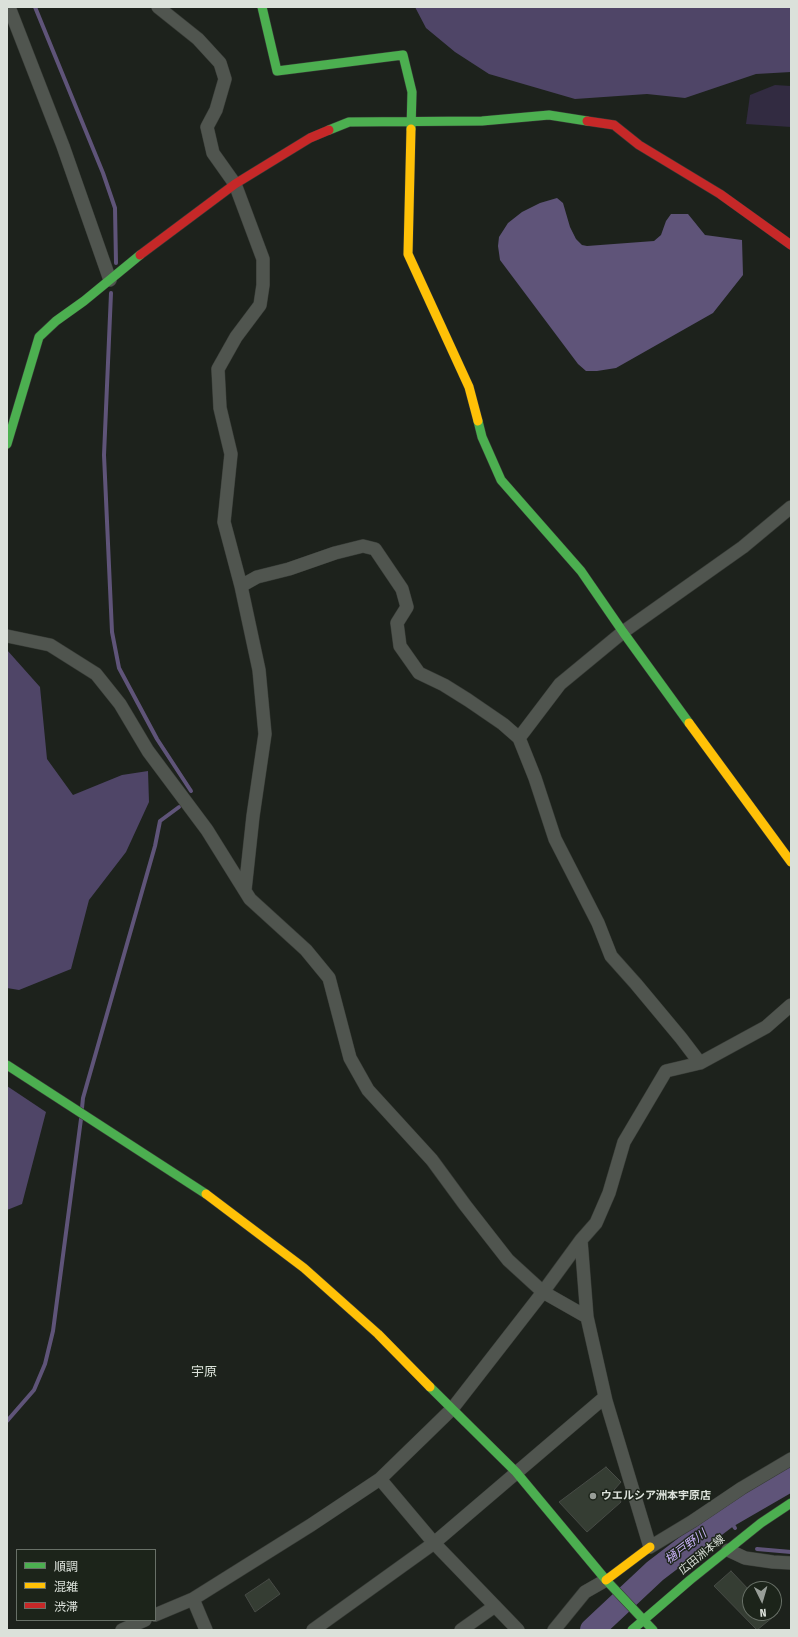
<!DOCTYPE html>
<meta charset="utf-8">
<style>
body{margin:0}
#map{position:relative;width:798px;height:1637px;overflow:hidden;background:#1d221c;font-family:"Fira Sans Condensed","Noto Sans JP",sans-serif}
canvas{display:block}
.frame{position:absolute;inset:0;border:8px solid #dbe1da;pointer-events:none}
.legend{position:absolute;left:16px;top:1549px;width:140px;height:72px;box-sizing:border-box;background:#1c241a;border:1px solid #687067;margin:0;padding:5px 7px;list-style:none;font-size:12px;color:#dbe1da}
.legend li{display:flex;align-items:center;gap:8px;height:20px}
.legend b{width:20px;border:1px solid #687067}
.north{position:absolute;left:742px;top:1581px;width:40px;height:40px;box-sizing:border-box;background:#1c241a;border:1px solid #687067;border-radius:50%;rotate:175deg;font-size:11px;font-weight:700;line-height:16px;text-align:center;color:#dbe1da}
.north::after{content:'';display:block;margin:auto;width:14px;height:18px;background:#989e98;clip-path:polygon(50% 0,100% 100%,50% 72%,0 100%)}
</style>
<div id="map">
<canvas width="798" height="1637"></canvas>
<div class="frame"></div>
<ul class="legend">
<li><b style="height:5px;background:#4caf50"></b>順調</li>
<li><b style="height:5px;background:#ffc107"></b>混雑</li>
<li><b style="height:5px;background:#c62828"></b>渋滞</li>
</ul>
<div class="north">N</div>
</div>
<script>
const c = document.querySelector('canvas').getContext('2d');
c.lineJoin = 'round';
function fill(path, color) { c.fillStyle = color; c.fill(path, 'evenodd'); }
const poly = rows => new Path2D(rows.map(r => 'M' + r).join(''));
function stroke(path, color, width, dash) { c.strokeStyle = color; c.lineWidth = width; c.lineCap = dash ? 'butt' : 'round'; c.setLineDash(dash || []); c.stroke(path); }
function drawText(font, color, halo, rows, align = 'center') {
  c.font = font + ' "Fira Sans Condensed","Noto Sans JP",sans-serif'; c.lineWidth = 3; c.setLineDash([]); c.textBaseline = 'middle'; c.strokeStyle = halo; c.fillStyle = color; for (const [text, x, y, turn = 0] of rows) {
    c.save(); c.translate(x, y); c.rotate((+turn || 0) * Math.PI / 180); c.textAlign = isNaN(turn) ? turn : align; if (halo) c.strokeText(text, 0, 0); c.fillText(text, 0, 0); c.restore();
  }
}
const green = poly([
 [775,85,791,86,791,127,746,124,750,95]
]);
const forest = poly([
 [415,7,791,7,791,72,756,74,685,98,647,94,575,99,489,74,455,52,426,28],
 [7,650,40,687,47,759,73,795,122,775,148,771,149,802,126,852,89,900,71,969,19,990,7,988],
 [7,1086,46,1112,22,1204,7,1210]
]);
const water = poly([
 [557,198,563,203,570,227,576,239,582,245,587,246,654,241,661,235,666,221,671,214,688,214,705,235,742,240,743,275,713,313,616,368,597,371,586,371,578,364,500,260,498,246,499,237,508,223,522,212,540,203]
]);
const stream = poly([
 [35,7,103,173,115,208,116,263],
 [111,293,104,455,112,632,119,668,157,739,191,791],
 [82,1108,83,1098,155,846,160,821,179,807],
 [7,1421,34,1390,45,1364,53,1331,81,1119],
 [727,1516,735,1528],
 [757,1549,791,1552]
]);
const river = poly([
 [592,1630,655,1571,727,1516,791,1479]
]);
const building = poly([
 [606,1467,621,1482,614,1490,621,1502,587,1532,559,1502,606,1467],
 [731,1571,750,1591,750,1613,778,1613,757,1630,714,1586,731,1571],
 [269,1579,280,1594,255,1612,245,1595,269,1579]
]);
const street = poly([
 [9,7,63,146,110,280],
 [158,7,198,39,220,63,225,79,216,110,207,127,213,153,235,184,263,259,263,285,260,305,236,337,218,369,220,408,231,454,224,522,241,586,259,670,265,734,253,816,245,890],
 [241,586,257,577,289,569,335,553,363,546,375,549,402,589,407,607,397,623,400,646,419,673,444,685,468,700,503,724,519,738,535,778,555,839,598,923,611,956,636,984,681,1038,700,1063],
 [7,636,50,645,96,674,120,704,148,751,207,830,250,899,306,950,329,978,350,1058,368,1090,432,1160,465,1205,508,1260,543,1292,587,1317],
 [519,738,560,684,623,632,743,547,791,507],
 [581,1240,587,1317,606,1401,650,1547,693,1521,742,1488,791,1459],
 [380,1479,434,1543,518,1630],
 [728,1550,745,1558,773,1562,791,1563],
 [193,1599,206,1630],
 [155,1615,193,1599,311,1525,380,1479,452,1409,543,1292,581,1240,596,1223,609,1193,624,1142,666,1071,700,1063,766,1027,791,1005],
 [122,1630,145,1620],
 [313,1630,434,1543,605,1397],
 [461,1630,495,1606],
 [554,1630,585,1592,606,1580]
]);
const fast = poly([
 [262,7,277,71,403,55,412,92,411,129],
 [329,130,349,122,482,121,549,115,587,121],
 [478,421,482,437,501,480,581,571,623,632,689,723],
 [7,444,39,337,56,321,84,301,140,255],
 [7,1065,206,1194],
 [430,1387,516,1472,606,1580,653,1630],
 [632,1630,690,1580,761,1523,791,1503]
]);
const slow = poly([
 [411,129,408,254,469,387,478,421],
 [689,723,791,862],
 [206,1194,304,1268,378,1334,430,1387],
 [606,1580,650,1547]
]);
const jam = poly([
 [587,121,614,125,639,145,720,194,791,245],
 [140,255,235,184,310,138,329,130]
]);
const markers = [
 [593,1496,4,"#989e98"]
];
const poiNames = [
 ["ウエルシア洲本宇原店",601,1496]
];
const streetNames = [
 ["広田洲本線",702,1555,-39]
];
const waterNames = [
 ["樋戸野川",686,1547,-37]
];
const quarterNames = [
 ["宇原",204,1372]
];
fill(green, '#322b41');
fill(forest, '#4f4567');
fill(water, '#5f5479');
stroke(stream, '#5f5479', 4);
stroke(river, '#5f5479', 24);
fill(building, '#353d33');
stroke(building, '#474b46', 1);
stroke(street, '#383c37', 14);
stroke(fast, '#383c37', 10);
stroke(slow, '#383c37', 10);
stroke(jam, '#383c37', 10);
stroke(street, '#50554f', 13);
stroke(fast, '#4caf50', 9);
stroke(slow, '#ffc107', 9);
stroke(jam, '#c62828', 9);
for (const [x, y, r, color] of markers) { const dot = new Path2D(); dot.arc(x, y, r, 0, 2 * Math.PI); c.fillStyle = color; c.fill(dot); stroke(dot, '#1c241a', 1.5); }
drawText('bold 11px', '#dbe1da', '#1c241a', poiNames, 'left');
drawText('11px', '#dbe1da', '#1c241a', streetNames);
drawText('italic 12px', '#c9b3f8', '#1c241a', waterNames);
drawText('13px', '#dbe1da', '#1c241a', quarterNames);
</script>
